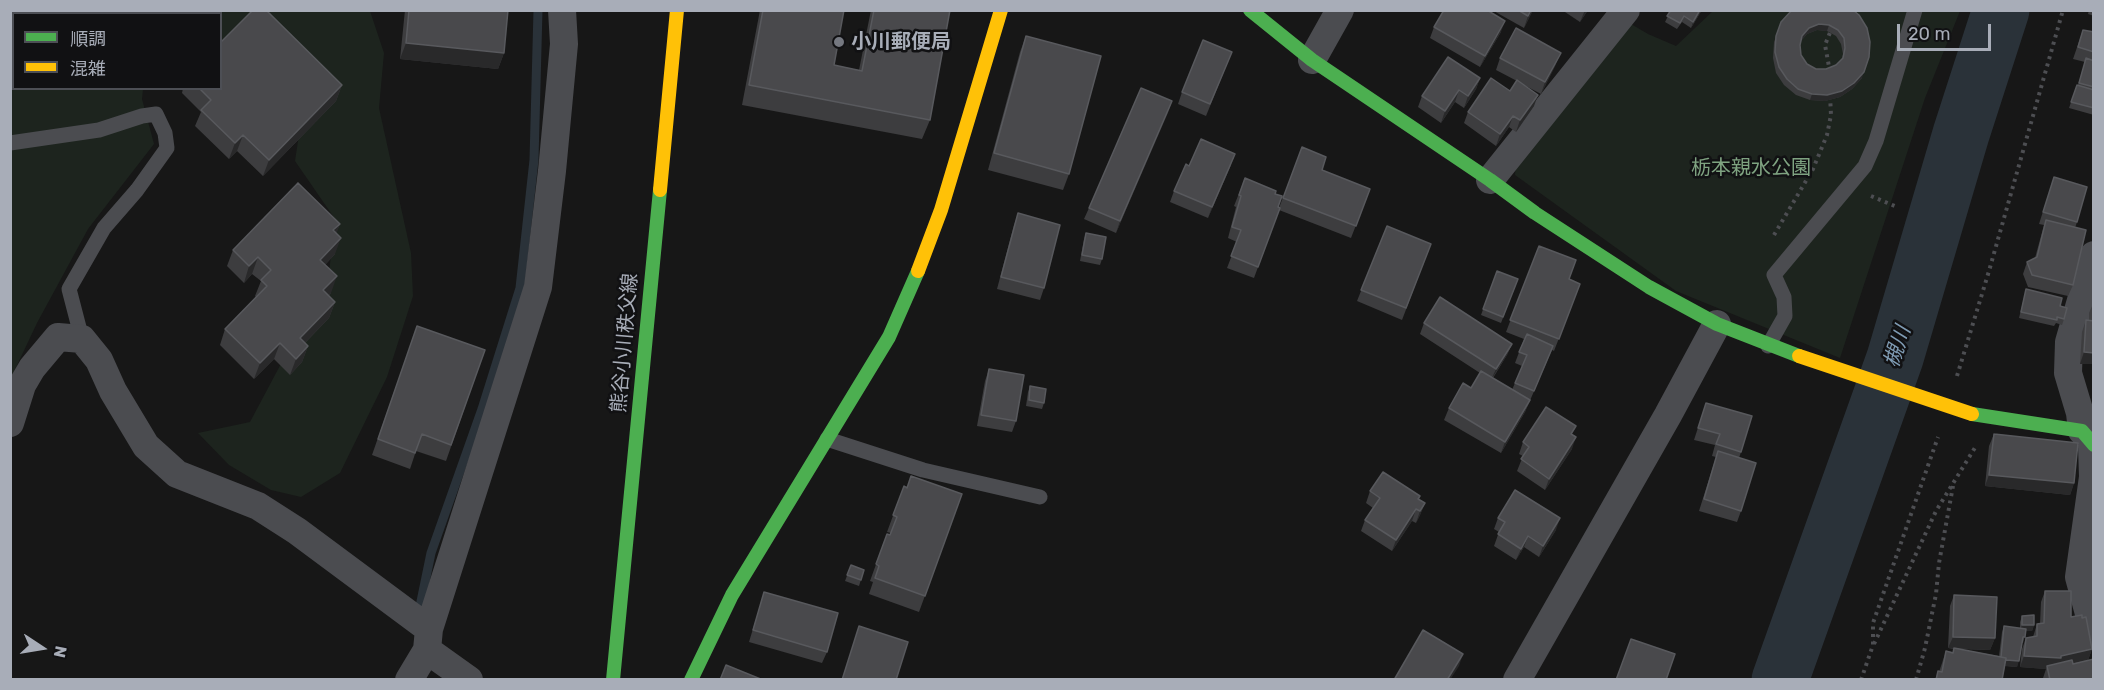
<!DOCTYPE html>
<meta charset="utf-8">
<style>
body{margin:0}
#map{position:relative;width:2104px;height:690px;overflow:hidden;background:#171717;font-family:Rubik,"Noto Sans JP",sans-serif}
canvas{display:block}
.frame{position:absolute;inset:0;border:12px solid #a8adb8;pointer-events:none}
.legend{position:absolute;left:12px;top:12px;width:210px;height:78px;box-sizing:border-box;background:#111113;border:2px solid #4d4f55;margin:0;padding:8px 10px;list-style:none;font-size:18px;color:#a8adb8}
.legend li{display:flex;align-items:center;gap:12px;height:30px}
.legend b{width:30px;border:2px solid #4d4f55}
.north{position:absolute;left:12px;top:618px;width:60px;height:60px;-webkit-text-stroke:4px #111113;paint-order:stroke;rotate:102deg;font-size:16px;font-weight:700;line-height:24px;text-align:center;color:#a8adb8}
.north::after{content:'';display:block;margin:auto;width:21px;height:27px;background:#a8adb8;clip-path:polygon(50% 0,100% 100%,50% 72%,0 100%)}
.scale{position:absolute;left:1897px;top:24px;width:94px;height:27px;box-sizing:border-box;border:3px solid #a8adb8;border-top:0;padding-left:8px;font-size:18px;line-height:21px;white-space:nowrap;color:#a8adb8;-webkit-text-stroke:4px #111113;paint-order:stroke}
</style>
<div id="map">
<canvas width="2104" height="690"></canvas>
<div class="frame"></div>
<ul class="legend">
<li><b style="height:8px;background:#4caf50"></b>順調</li>
<li><b style="height:8px;background:#ffc107"></b>混雑</li>
</ul>
<div class="north">N</div>
<div class="scale">20 m</div>
</div>
<script>
const c = document.querySelector('canvas').getContext('2d');
c.lineJoin = 'round';
function fill(path, color) { c.fillStyle = color; c.fill(path, 'evenodd'); }
const poly = rows => new Path2D(rows.map(r => 'M' + r).join(''));
function stroke(path, color, width, dash) { c.strokeStyle = color; c.lineWidth = width; c.lineCap = dash ? 'butt' : 'round'; c.setLineDash(dash || []); c.stroke(path); }
function drawText(font, color, halo, rows, align = 'center') {
  c.font = font + ' Rubik,"Noto Sans JP",sans-serif'; c.lineWidth = 5; c.setLineDash([]); c.textBaseline = 'middle'; c.strokeStyle = halo; c.fillStyle = color; for (const [text, x, y, turn = 0] of rows) {
    c.save(); c.translate(x, y); c.rotate((+turn || 0) * Math.PI / 180); c.textAlign = isNaN(turn) ? turn : align; if (halo) c.strokeText(text, 0, 0); c.fillText(text, 0, 0); c.restore();
  }
}
const green = poly([
 [11,11,145,11,145,14,14,14,14,88,143,89,142,99,154,144,88,229,37,323,11,378],
 [156,11,370,11,384,53,379,108,411,253,413,296,387,377,340,473,301,497,271,490,229,465,198,433,250,422,300,328,328,282,335,219,295,161,300,128,268,71,221,39,220,14,156,14],
 [1713,11,1960,11,1925,98,1840,358,1676,291,1515,175,1516,160,1631,24,1648,34,1676,46]
]);
const stream = poly([
 [418,616,431,553,482,409,520,288,534,160,538,10]
]);
const river = poly([
 [1780,680,1895,358,1961,134,2001,10]
]);
const path = poly([
 [1830,72,1825,45,1831,30],
 [1871,196,1897,207],
 [1774,235,1813,169,1827,135,1831,115,1830,95],
 [1957,376,1989,271,2063,10],
 [1874,644,1936,511,1976,446],
 [1861,680,1873,645,1873,623,1938,437],
 [1916,680,1925,648,1936,594,1939,563,1953,486]
]);
const lane = poly([
 [10,143,99,130,142,116,156,114,165,133,167,148,137,190,104,228,69,289,82,339],
 [1768,346,1785,316,1784,297,1774,275,1865,166,1876,141,1915,10],
 [827,439,923,470,1040,497]
]);
const street = poly([
 [1312,60,1340,10],
 [1490,180,1626,10],
 [10,423,22,385,32,368,58,337,82,339,99,360,113,391,146,446,177,474,258,506,297,531,429,629],
 [2082,431,2080,413,2068,373,2069,342,2094,255],
 [2092,445,2093,477,2079,577,2094,632],
 [427,650,469,680],
 [409,680,427,650,429,629,538,287,552,171,564,44,562,10],
 [1517,680,1668,415,1717,324]
]);
const fast = poly([
 [1250,10,1312,60,1490,180,1535,213,1649,287,1717,324,1799,356],
 [1972,414,2082,431,2094,445],
 [613,680,660,190],
 [691,680,732,595,889,337,918,271]
]);
const slow = poly([
 [660,190,677,10],
 [918,271,941,210,1001,10]
]);
const slowBridge = poly([
 [1799,356,1972,414]
]);
const wall = poly([
 [405,10,508,10,504,53,498,69,400,59],
 [760,10,844,10,834,65,859,70,871,10,950,10,930,120,922,139,742,105],
 [1492,10,1533,10,1524,28],
 [1562,10,1588,10,1580,22],
 [1671,10,1702,10,1691,28,1682,22,1677,29,1665,22],
 [1853,10,1862,78,1852,89,1840,97,1825,101,1810,100,1796,95,1784,85,1776,73,1773,58,1774,42,1781,22],
 [1817,30,1827,31,1836,36,1841,44,1843,54,1842,59,1836,65,1826,69,1816,69,1807,64,1801,55,1800,45,1801,41,1807,34],
 [2089,10,2094,10,2094,16,2088,14],
 [1434,27,1501,32,1480,67,1430,38],
 [2094,28,2094,115,2069,108,2077,85,2078,85,2085,62,2073,59,2083,30,2092,32],
 [1026,36,1069,174,1063,190,988,170,1020,52],
 [1232,52,1206,116,1178,104,1182,92],
 [1500,58,1556,64,1541,94,1522,84,1534,106,1516,132,1509,127,1496,146,1464,123,1468,112,1510,91,1517,81,1496,70],
 [1480,78,1476,89,1464,108,1455,102,1441,123,1418,107,1422,96],
 [342,85,336,101,263,176,237,151,229,159,195,126,201,112,182,93,183,88,220,88],
 [1172,101,1116,233,1084,219,1089,208],
 [1302,147,1322,170,1370,189,1351,238,1279,210,1254,278,1227,268,1237,242,1228,238,1236,207,1234,206,1245,178,1275,194,1278,207,1279,208],
 [1231,165,1208,218,1170,202,1174,191,1189,166],
 [2054,177,2077,222,2075,228,2073,285,2068,296,2028,287,2023,274,2027,262,2035,258,2044,225,2039,224],
 [1018,213,1044,288,1040,300,997,289,1014,225],
 [340,224,336,233,335,254,325,265,331,293,328,296,335,302,329,318,305,343,308,346,302,362,290,375,274,359,254,379,220,345,225,329,256,297,255,296,261,281,252,274,244,283,227,266,233,250],
 [1387,226,1431,244,1402,320,1357,301],
 [1086,233,1102,259,1100,265,1080,261,1084,239],
 [1539,246,1569,279,1580,284,1554,351,1552,350,1525,412,1501,453,1444,420,1449,408,1471,388,1480,373,1420,334,1424,323,1512,344,1507,355,1493,378,1512,390,1522,366,1515,363,1524,339,1506,332],
 [1497,271,1518,279,1501,323,1481,315],
 [2026,289,2060,306,2064,319,2062,325,2056,323,2054,326,2019,318],
 [2094,297,2094,364,2080,364,2082,332,2086,320,2089,321,2089,313,2093,304],
 [417,326,485,350,446,461,416,451,410,469,372,455],
 [989,369,1016,421,1012,432,977,426,985,381],
 [1030,386,1044,403,1042,409,1026,406,1028,392],
 [1706,403,1741,452,1739,458,1741,511,1737,522,1699,511,1716,457,1712,456,1715,445,1694,440],
 [1994,434,2074,483,2070,495,1985,486,1989,446],
 [1573,435,1572,449,1545,490,1517,471,1523,456,1519,454,1523,442],
 [904,486,962,494,919,612,869,594,873,582,870,581,887,534,890,535,891,533,887,532],
 [1370,491,1420,496,1419,499,1425,503,1420,515,1416,523,1412,521,1392,551,1361,531,1365,520,1373,508,1366,503],
 [1498,518,1556,530,1539,557,1524,547,1516,560,1494,546,1499,532,1494,529],
 [851,565,864,570,859,586,845,581],
 [2045,591,2071,617,2082,618,2092,649,2088,660,2094,680,2043,680,2043,678,2046,669,2020,667,2022,649,2026,638,2033,637,2037,624,2040,624,2041,602],
 [764,592,827,652,822,663,749,642],
 [1954,595,1995,638,1990,650,1959,649,1999,656,2002,632,2004,626,2020,629,2020,622,2022,616,2034,625,2032,631,2026,631,2023,643,2022,643,2017,667,2005,666,2002,680,1935,680,1938,671,1939,672,1946,651,1953,652,1954,649,1948,648,1950,606]
]);
const shadedWall = poly([
 [1531,10,1533,10,1524,28,1528,16],
 [1585,10,1588,10,1580,22],
 [1700,10,1702,10,1691,28,1693,22],
 [1505,21,1501,32,1480,67,1485,56],
 [1819,24,1829,25,1827,31,1817,30,1807,34,1800,42,1802,36,1809,28],
 [406,43,504,53,498,69,400,59],
 [1561,53,1556,64,1541,94,1545,82],
 [1864,72,1862,78,1852,89,1840,97,1825,101,1810,100,1812,94],
 [1480,78,1476,89,1464,108,1468,96],
 [342,85,336,101,263,176,269,160],
 [1459,90,1455,102,1441,123,1445,111],
 [1538,95,1534,106,1516,132,1520,120],
 [1172,101,1168,113,1116,233,1120,221],
 [1513,116,1509,127,1496,146,1500,134],
 [243,135,237,151,229,159,235,143],
 [1235,154,1231,165,1208,218,1212,207],
 [340,224,334,240,333,230],
 [341,238,335,254,315,276,320,260],
 [258,257,252,274,244,283,249,266],
 [337,276,331,293,317,306,323,290],
 [335,302,329,318,294,354,300,338],
 [280,343,274,359,254,379,260,363],
 [1512,344,1507,355,1491,380,1496,369],
 [308,346,302,362,290,375,296,359],
 [2084,352,2094,353,2094,364,2080,364],
 [1530,400,1525,412,1501,453,1505,442],
 [1576,437,1572,449,1545,490,1549,479],
 [1989,475,2074,483,2070,495,1985,486],
 [1425,503,1420,515,1416,523,1420,511],
 [1416,509,1412,521,1392,551,1396,540],
 [1560,518,1556,530,1539,557,1543,546],
 [1528,536,1524,547,1516,560,1521,549],
 [2022,625,2034,625,2032,631,2020,631],
 [1953,637,1995,638,1990,650,1948,648],
 [2092,649,2088,660,2048,669,2047,666,2046,669,2020,667,2024,656,2061,656],
 [1463,654,1459,666,1450,680,1447,680],
 [2001,659,2019,661,2017,667,1998,665]
]);
const building = poly([
 [253,10,266,10,342,85,269,160,243,135,235,143,201,110,211,100,199,88,220,88,220,43,253,10],
 [409,10,508,10,504,53,406,43,409,10],
 [763,10,844,10,834,65,862,71,874,10,950,10,930,120,749,85,763,10],
 [1444,10,1487,10,1505,21,1485,56,1434,27,1444,10],
 [1518,10,1531,10,1528,16,1518,10],
 [1671,10,1700,10,1693,22,1684,16,1680,23,1667,16,1671,10],
 [1792,10,1853,10,1859,15,1867,28,1870,42,1869,57,1864,72,1854,83,1842,91,1827,95,1812,94,1798,89,1787,79,1779,67,1775,52,1776,36,1781,22,1792,10],
 [1819,24,1829,25,1838,30,1844,38,1845,48,1843,58,1836,65,1826,69,1816,69,1807,64,1801,55,1800,45,1802,36,1809,28,1819,24],
 [1516,28,1561,53,1545,82,1500,58,1516,28],
 [2083,30,2094,32,2094,52,2078,47,2083,30],
 [1026,36,1101,56,1069,174,994,153,1026,36],
 [1203,40,1232,52,1210,104,1182,92,1203,40],
 [1448,57,1480,78,1468,96,1459,90,1445,111,1422,96,1448,57],
 [2086,58,2094,61,2094,87,2079,83,2086,58],
 [1491,78,1510,91,1517,80,1538,95,1520,120,1513,116,1500,134,1468,112,1491,78],
 [2077,85,2094,90,2094,108,2071,102,2077,85],
 [1141,88,1172,101,1120,221,1089,208,1141,88],
 [1201,139,1235,154,1212,207,1174,191,1186,164,1189,166,1201,139],
 [1302,147,1326,157,1322,170,1370,189,1356,226,1283,198,1302,147],
 [2054,177,2087,187,2077,222,2043,212,2054,177],
 [1245,178,1276,191,1275,194,1282,196,1278,207,1280,208,1258,267,1231,256,1241,230,1232,227,1241,196,1239,195,1245,178],
 [298,183,340,224,333,230,341,238,320,260,337,276,323,290,335,302,300,338,308,346,296,359,280,343,260,363,225,329,267,286,261,280,271,270,258,257,249,266,233,250,298,183],
 [1018,213,1060,225,1044,288,1001,277,1018,213],
 [2046,220,2086,230,2073,285,2032,275,2027,262,2037,257,2046,220],
 [1387,226,1431,244,1406,308,1361,290,1387,226],
 [1086,233,1106,237,1102,259,1082,255,1086,233],
 [1539,246,1576,260,1569,279,1580,284,1559,339,1510,320,1539,246],
 [1497,271,1518,279,1503,317,1483,309,1497,271],
 [2026,289,2062,298,2060,306,2067,308,2064,319,2057,317,2057,320,2021,312,2026,289],
 [1440,297,1512,344,1496,369,1424,323,1440,297],
 [2086,320,2094,321,2094,353,2084,352,2086,320],
 [417,326,485,350,451,445,422,434,415,453,378,439,417,326],
 [1527,334,1553,346,1534,391,1515,383,1527,355,1519,352,1527,334],
 [989,369,1024,375,1016,421,981,415,989,369],
 [1481,371,1530,400,1505,442,1449,408,1463,383,1471,388,1481,371],
 [1030,386,1046,389,1044,403,1029,400,1030,386],
 [1706,403,1752,416,1741,452,1716,444,1720,434,1698,428,1706,403],
 [1546,407,1576,426,1571,434,1576,437,1549,479,1521,459,1529,447,1523,442,1546,407],
 [1994,434,2078,443,2074,483,1989,475,1994,434],
 [1718,451,1756,463,1741,511,1704,499,1718,451],
 [1383,472,1420,496,1418,499,1425,503,1420,511,1416,509,1396,540,1365,520,1380,498,1370,491,1383,472],
 [911,476,962,494,925,596,875,578,879,566,876,564,887,534,890,535,897,517,893,515,904,486,907,488,911,476],
 [1515,490,1560,518,1543,546,1528,536,1521,549,1498,534,1505,522,1498,518,1515,490],
 [851,565,864,570,861,580,847,575,851,565],
 [2045,591,2071,591,2071,617,2082,615,2082,618,2086,617,2092,649,2061,656,2061,658,2024,656,2026,638,2037,636,2037,624,2044,623,2045,591],
 [764,592,838,613,827,652,753,630,764,592],
 [1954,595,1997,597,1995,638,1953,637,1954,595],
 [2034,615,2034,625,2022,625,2022,616,2034,615],
 [859,626,908,642,896,680,842,680,859,626],
 [2004,626,2026,629,2025,637,2023,637,2019,661,2006,660,2006,658,2001,657,2004,626],
 [1423,630,1463,654,1447,680,1394,680,1423,630],
 [1631,639,1675,654,1666,680,1616,680,1631,639],
 [1954,648,2006,658,2002,680,1936,680,1938,671,1942,672,1946,651,1953,653,1954,648],
 [2094,659,2094,680,2050,680,2047,666,2072,660,2073,664,2094,659],
 [726,665,763,680,720,680,726,665]
]);
const markers = [
 [839,42,6,"#757880"]
];
const poiNames = [
 ["小川郵便局",851,42]
];
const parkNames = [
 ["栃本親水公園",1751,168]
];
const streetNames = [
 ["熊谷小川秩父線",625,343,-85]
];
const waterNames = [
 ["槻川",1898,347,-72]
];
fill(green, '#1d241e');
stroke(stream, '#2a3239', 9);
stroke(river, '#2a3239', 57);
stroke(path, '#4d4e52', 4, [3, 4.5]);
stroke(lane, '#4b4c50', 15);
stroke(street, '#4b4c50', 28);
stroke(fast, '#4caf50', 14);
stroke(slow, '#ffc107', 14);
stroke(slowBridge, '#ffc107', 14);
fill(wall, '#3d3d3f');
fill(shadedWall, '#29292a');
fill(building, '#49494c');
stroke(building, '#58595d', 1.5);
for (const [x, y, r, color] of markers) { const dot = new Path2D(); dot.arc(x, y, r, 0, 2 * Math.PI); c.fillStyle = color; c.fill(dot); stroke(dot, '#111113', 2); }
drawText('bold 20px', '#a8adb8', '#111113', poiNames, 'left');
drawText('20px', '#7fa381', '#111113', parkNames);
drawText('20px', '#a8adb8', '#111113', streetNames);
drawText('italic 21px', '#7f9bb3', '#111113', waterNames);
</script>
